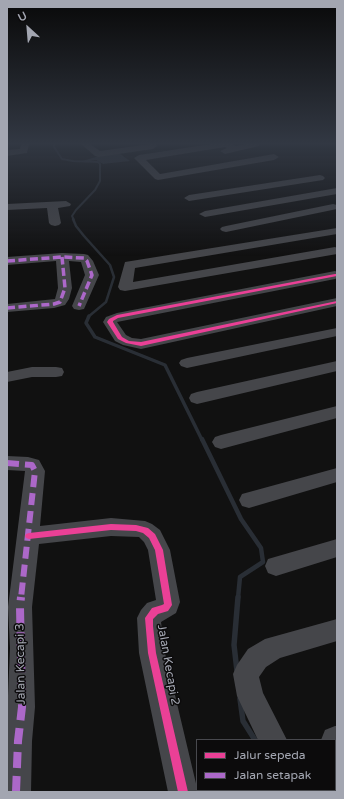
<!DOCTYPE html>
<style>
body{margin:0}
#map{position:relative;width:344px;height:799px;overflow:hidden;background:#111;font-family:"Varela Round",sans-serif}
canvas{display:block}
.frame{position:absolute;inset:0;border:8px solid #a3a6b1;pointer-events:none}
.legend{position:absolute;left:196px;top:739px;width:140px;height:52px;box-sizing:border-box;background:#0c0b0c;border:1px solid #48494e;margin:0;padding:5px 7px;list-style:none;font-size:12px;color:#a3a6b1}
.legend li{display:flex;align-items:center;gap:8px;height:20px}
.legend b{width:20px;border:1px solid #48494e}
.north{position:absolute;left:8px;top:8px;width:40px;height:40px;-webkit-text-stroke:3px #0c0b0c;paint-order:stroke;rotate:334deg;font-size:11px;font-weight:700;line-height:16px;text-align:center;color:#a3a6b1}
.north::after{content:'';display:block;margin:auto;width:14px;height:18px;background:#a3a6b1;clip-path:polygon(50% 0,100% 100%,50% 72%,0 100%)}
</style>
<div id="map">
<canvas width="344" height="799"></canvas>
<div class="frame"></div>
<ul class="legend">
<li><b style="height:5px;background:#ea4096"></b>Jalur sepeda</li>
<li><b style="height:5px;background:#ac68c9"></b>Jalan setapak</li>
</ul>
<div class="north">U</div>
</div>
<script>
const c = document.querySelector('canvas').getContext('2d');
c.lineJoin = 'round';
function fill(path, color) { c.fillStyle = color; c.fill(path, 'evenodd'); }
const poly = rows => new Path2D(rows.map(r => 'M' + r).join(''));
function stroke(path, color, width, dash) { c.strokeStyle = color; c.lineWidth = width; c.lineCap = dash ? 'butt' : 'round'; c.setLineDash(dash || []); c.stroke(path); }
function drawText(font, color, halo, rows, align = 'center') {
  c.font = font + ' "Varela Round",sans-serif'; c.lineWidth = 3; c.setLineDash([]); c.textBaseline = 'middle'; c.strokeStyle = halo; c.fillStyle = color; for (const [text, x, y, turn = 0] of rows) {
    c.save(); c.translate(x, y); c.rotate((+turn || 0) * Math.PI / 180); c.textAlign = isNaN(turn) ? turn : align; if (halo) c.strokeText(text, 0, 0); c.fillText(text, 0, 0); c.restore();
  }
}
const water = poly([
 [119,153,130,161,103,164,96,160,84,162,82,161,106,154]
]);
const streamFar4 = poly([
 [54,144,54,147,62,159,73,161],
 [72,161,98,162,100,164,100,181,95,190,76,210,72,216,74,220]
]);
const streamFar3 = poly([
 [73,219,76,226,84,236,110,265,114,277,106,302,88,317]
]);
const streamFar2 = poly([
 [89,316,86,323,95,337,165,365,202,440]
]);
const streamFar1 = poly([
 [202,439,241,519,261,548,263,562,240,577,238,598]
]);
const stream = poly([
 [237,671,234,645,238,597],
 [240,699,243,721,255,740],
 [275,790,275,792]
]);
const minor = poly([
 [21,144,29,144,27,153,7,156,7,150,20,149,21,144],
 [81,144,90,144,100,151,150,144,156,144,157,146,153,149,98,157,95,156,81,144],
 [211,144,233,144,236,146,245,144,260,144,259,146,225,154,220,151,227,148,225,147,146,160,160,174,274,154,279,157,274,160,158,180,155,179,134,158,139,155,211,144],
 [320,175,323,176,325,178,323,180,189,201,184,198,189,195,320,175],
 [337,188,337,194,205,217,199,214,205,211,337,188],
 [66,201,71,204,70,206,58,208,61,223,59,225,55,226,51,225,49,223,47,208,7,210,7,204,66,201],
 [333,204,337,205,337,209,226,232,222,231,220,229,222,227,226,226,333,204],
 [337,228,337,234,135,268,133,282,335,247,337,248,337,254,125,291,120,290,118,287,125,262,337,228],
 [62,253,84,254,88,255,93,261,99,275,84,309,79,310,74,309,72,306,85,275,81,262,69,261,72,288,69,299,65,305,54,308,7,312,7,304,55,299,58,288,56,261,7,265,7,257,62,253],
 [335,271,337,272,337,278,335,279,117,322,126,335,132,338,141,339,337,298,337,306,141,349,123,345,115,341,103,322,106,317,117,313,335,271],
 [337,328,337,336,187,368,181,366,179,363,181,360,187,358,337,328],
 [337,361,337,371,197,404,191,402,189,398,191,394,197,392,337,361],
 [32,367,56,367,62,368,64,372,62,376,56,377,32,377,7,382,7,372,32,367],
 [337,406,337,418,221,449,215,447,212,442,215,437,221,435,337,406],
 [7,456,28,457,39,460,45,471,40,526,111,518,145,521,152,524,160,530,170,550,180,602,176,613,161,622,165,653,198,792,168,792,139,653,137,618,141,610,147,603,156,600,148,550,144,542,139,537,111,536,39,544,32,607,35,707,32,741,31,792,7,792,7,719,10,648,8,607,25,471,7,470,7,456],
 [337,468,337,482,249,508,242,506,239,500,242,494,337,468],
 [337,539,337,557,276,576,268,573,265,566,268,559,337,539],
 [337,619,337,641,280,658,266,667,259,677,263,693,287,740,258,740,237,696,233,674,237,665,248,649,265,639,337,619],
 [335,726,337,726,337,754,335,754,335,740,321,740,325,730,335,726],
 [277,790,307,790,307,792,277,792,277,790]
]);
const quietFar2 = poly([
 [7,261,62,257,84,258,87,261,92,275,79,306],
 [7,308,54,304,60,302,65,288,62,257]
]);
const quietFar1 = poly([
 [7,463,32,465,35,471,21,598]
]);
const quiet = poly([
 [16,792,18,741,22,707,20,607,21,597]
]);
const cycleway = poly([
 [335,274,337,274,337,276,118,318,113,321,113,322,122,337,129,341,141,342,337,301,337,303,141,346,126,343,118,339,107,322,109,319,117,315,335,274],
 [111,524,136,525,148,528,155,534,163,550,172,605,168,611,158,614,153,619,153,626,156,653,188,792,178,792,148,653,145,618,152,608,162,605,164,604,155,550,149,538,143,533,136,531,111,530,29,539,26,538,25,536,26,534,29,533,111,524]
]);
const nearStreetnames = [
 ["Jalan Kecapi 3",21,664,-91],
 ["Jalan Kecapi 2",168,665,80]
];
fill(water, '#292e35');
stroke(streamFar4, '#292e35', 2);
stroke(streamFar3, '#292e35', 2.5);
stroke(streamFar2, '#292e35', 3.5);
stroke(streamFar1, '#292e35', 4.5);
stroke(stream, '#292e35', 5.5);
fill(minor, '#45464a');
stroke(quietFar2, '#ac68c9', 3.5, [8, 3.5]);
stroke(quietFar1, '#ac68c9', 6, [12, 6]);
stroke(quiet, '#ac68c9', 8, [16, 8]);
fill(cycleway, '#ea4096');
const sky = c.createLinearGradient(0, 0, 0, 256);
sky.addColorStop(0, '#090909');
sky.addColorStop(0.56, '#323843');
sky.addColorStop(1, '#32384300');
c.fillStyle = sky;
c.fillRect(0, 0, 344, 256);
drawText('12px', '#a3a6b1', '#0c0b0c', nearStreetnames);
</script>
